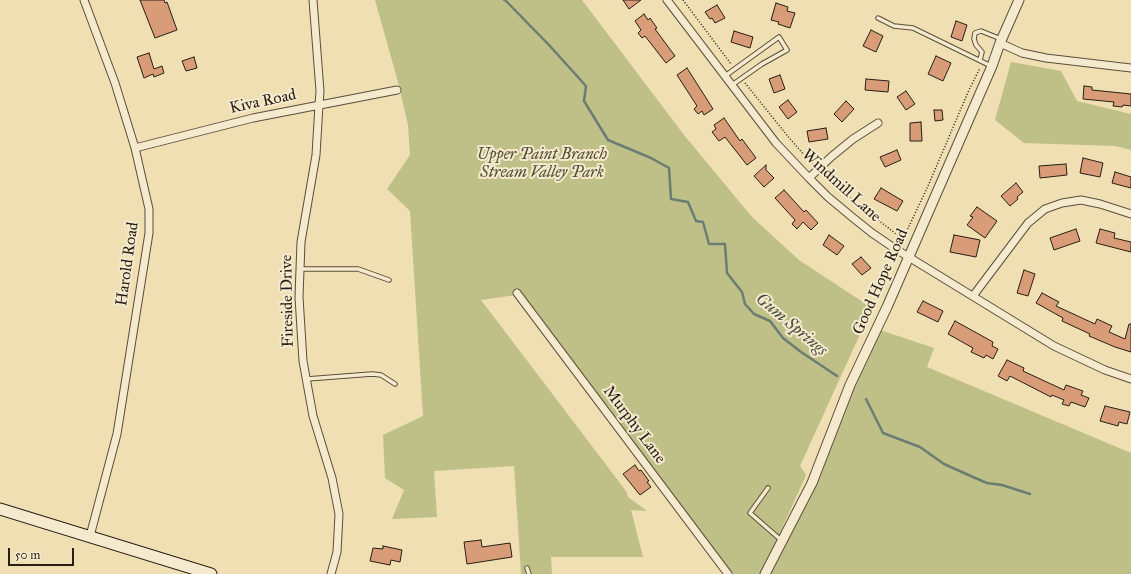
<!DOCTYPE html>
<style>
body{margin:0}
#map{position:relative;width:1131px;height:574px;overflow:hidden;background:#efdfb2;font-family:"IM FELL Great Primer",serif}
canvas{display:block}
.scale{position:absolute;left:8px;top:548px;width:66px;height:18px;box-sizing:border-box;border:2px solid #271e14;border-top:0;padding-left:5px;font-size:12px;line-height:14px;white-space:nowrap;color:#271e14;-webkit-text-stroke:3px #f5eacd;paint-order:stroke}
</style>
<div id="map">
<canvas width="1131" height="574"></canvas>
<div class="scale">50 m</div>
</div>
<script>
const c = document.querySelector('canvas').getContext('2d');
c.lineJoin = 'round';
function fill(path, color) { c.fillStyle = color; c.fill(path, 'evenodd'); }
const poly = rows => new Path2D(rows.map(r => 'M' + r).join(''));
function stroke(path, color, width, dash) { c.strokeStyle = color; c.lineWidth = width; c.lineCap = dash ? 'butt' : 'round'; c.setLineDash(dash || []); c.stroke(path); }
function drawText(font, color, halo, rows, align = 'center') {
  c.font = font + ' "IM FELL Great Primer",serif'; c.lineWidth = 4; c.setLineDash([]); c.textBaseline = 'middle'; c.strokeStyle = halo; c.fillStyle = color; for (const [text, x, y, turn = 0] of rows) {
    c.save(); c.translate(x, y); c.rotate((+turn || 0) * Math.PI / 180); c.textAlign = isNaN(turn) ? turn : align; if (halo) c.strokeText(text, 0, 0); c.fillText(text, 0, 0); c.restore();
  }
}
const green = poly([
 [375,0,582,0,684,135,752,217,799,260,872,308,800,466,806,475,804,480,761,574,733,574,523,294,481,300,626,491,628,497,647,511,631,510,643,557,551,557,552,574,521,574,514,466,434,471,437,517,392,519,404,490,385,478,383,435,423,416,410,211,387,189,410,155,408,125,398,82],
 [1011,62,1061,71,1077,101,1131,114,1131,150,1115,146,1024,143,995,120],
 [880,330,934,348,927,367,1131,453,1131,574,768,574]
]);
const stream = poly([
 [504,0,506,1,549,45,586,86,584,101,608,140,651,158,669,168,671,199,688,202,696,221,703,222,709,244,725,244,727,273,742,292,745,304,754,314,770,321,783,338,801,352,837,376],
 [866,399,883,433,920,447,944,464,973,477,987,483,1002,485,1030,494]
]);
const building = poly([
 [140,0,164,0,165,3,167,2,177,30,155,38,140,0],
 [623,0,641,0,629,9,623,0],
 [776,3,788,7,787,11,795,13,790,28,778,24,779,22,771,20,776,3],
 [717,5,725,18,715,23,712,18,710,19,705,12,717,5],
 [644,14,648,20,650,18,657,28,655,29,675,56,666,63,645,36,642,38,638,33,641,30,635,21,644,14],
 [956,21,967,25,962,41,951,37,956,21],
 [871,30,883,36,876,52,863,46,871,30],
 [734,31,753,37,750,48,731,42,734,31],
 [149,53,154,69,162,66,164,73,154,77,153,74,144,78,137,57,149,53],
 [936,56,951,63,943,81,928,74,936,56],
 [194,57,197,68,186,71,182,61,194,57],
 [687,68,713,109,704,115,702,111,698,114,694,109,697,106,677,75,687,68],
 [780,75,785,89,774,93,769,79,780,75],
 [866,79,889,81,888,92,865,90,866,79],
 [1084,86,1092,87,1092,90,1131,94,1131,106,1123,105,1122,107,1113,106,1114,102,1083,99,1084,86],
 [906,91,915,104,906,110,897,97,906,91],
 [788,100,797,112,788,119,779,107,788,100],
 [846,101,854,109,842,122,834,114,846,101],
 [934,110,942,110,943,120,935,121,934,110],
 [724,118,740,141,742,139,756,158,747,165,725,137,719,141,712,132,716,129,714,125,724,118],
 [921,122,922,141,910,141,910,123,921,122],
 [826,128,828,139,809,142,807,131,826,128],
 [897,150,901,160,885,167,880,157,897,150],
 [1083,158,1103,163,1100,177,1080,173,1083,158],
 [1066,164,1067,175,1040,178,1039,166,1066,164],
 [766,165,766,170,774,178,764,187,754,176,766,165],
 [1115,172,1131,177,1131,188,1112,183,1115,172],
 [1016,183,1023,192,1017,197,1018,199,1010,206,1001,196,1016,183],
 [881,188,903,201,897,211,874,199,881,188],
 [784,190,804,212,806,210,818,223,811,230,803,222,797,229,792,224,795,220,775,198,784,190],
 [977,207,997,221,985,238,967,225,973,217,970,216,977,207],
 [1076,229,1080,241,1054,250,1050,238,1076,229],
 [1100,229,1115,233,1114,238,1131,242,1131,252,1096,243,1100,229],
 [829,235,844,246,837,255,823,245,829,235],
 [954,235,980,240,976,257,950,252,954,235],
 [861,257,871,268,862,275,852,264,861,257],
 [1024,270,1035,274,1028,296,1017,293,1024,270],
 [1042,293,1059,302,1056,306,1095,324,1097,319,1112,326,1109,332,1125,339,1129,324,1131,324,1131,352,1115,347,1089,336,1090,334,1062,321,1063,318,1036,303,1042,293],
 [923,301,943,311,938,322,917,312,923,301],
 [955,321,993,342,992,346,998,349,993,359,986,355,984,358,971,352,973,348,948,334,955,321],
 [1007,360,1024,368,1023,371,1064,390,1066,385,1083,391,1081,395,1089,398,1085,407,1071,402,1069,406,1062,404,1064,400,1052,395,1051,397,1010,376,1007,381,998,376,1007,360],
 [1105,406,1130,412,1127,424,1119,422,1118,426,1100,421,1105,406],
 [635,465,639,471,641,470,649,481,647,482,651,487,640,495,623,474,635,465],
 [481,540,482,547,510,543,512,557,467,564,464,542,481,540],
 [383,546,402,550,400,562,391,560,390,565,370,561,373,548,383,549,383,546]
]);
const path = poly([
 [683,0,731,64],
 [745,83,790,139,813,165],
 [823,174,855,202,878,220,903,239,928,186,969,90,980,68]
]);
const service = poly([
 [878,18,894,26,913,28,991,66],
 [980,60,982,52,976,45,974,39,975,33,981,31,1001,39],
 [725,76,779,37,787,50,762,64,732,85],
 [300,269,358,269,389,280],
 [307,379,372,374,381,375,395,384],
 [768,488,750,513,781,540],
 [527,568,529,574]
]);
const minor = poly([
 [84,0,115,83,135,148,149,209,149,233,117,434,90,536],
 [313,0,320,91,319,105,316,155,301,242,299,297,303,361,313,416,332,478,339,514,337,552,331,574],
 [667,0,776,143,809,178,828,197,852,217,872,233,894,248,1054,346,1105,370,1131,379],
 [1000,43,1022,53,1046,58,1131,68],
 [135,148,253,118,397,90],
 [809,178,831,157,853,139,878,123],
 [517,293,728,574],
 [973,296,1028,223,1045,209,1062,203,1081,200,1100,204,1131,214]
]);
const tertiary = poly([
 [765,574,812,483,850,385,887,307,992,66,1000,43,1019,0]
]);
const secondary = poly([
 [0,509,211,574]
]);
const streetNames = [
 ["Kiva Road",263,102,-12],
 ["Windmill Lane",841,186,42],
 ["Harold Road",128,264,-82],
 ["Good Hope Road",881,282,-66],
 ["Fireside Drive",288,301,-91],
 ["Murphy Lane",634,425,53]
];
const parkNames = [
 ["Upper Paint Branch",542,155],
 ["Stream Valley Park",542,173]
];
const waterNames = [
 ["Gum Springs",791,325,40]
];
fill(green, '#bec088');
stroke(stream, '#6c7d73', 2.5);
fill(building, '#d99c79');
stroke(building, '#271e14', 1);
stroke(service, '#594e3c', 5.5);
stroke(minor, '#594e3c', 9);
stroke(tertiary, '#594e3c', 11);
stroke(secondary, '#271e14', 13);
stroke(path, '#271e14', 1.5, [1, 2]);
stroke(service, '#f5eacd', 3.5);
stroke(minor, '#f5eacd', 7);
stroke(tertiary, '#f5eacd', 9);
stroke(secondary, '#f5eacd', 11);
drawText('16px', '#271e14', '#f5eacd', streetNames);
drawText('italic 16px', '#544f37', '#f5eacd', parkNames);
drawText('italic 17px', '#4a4d43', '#f5eacd', waterNames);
</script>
